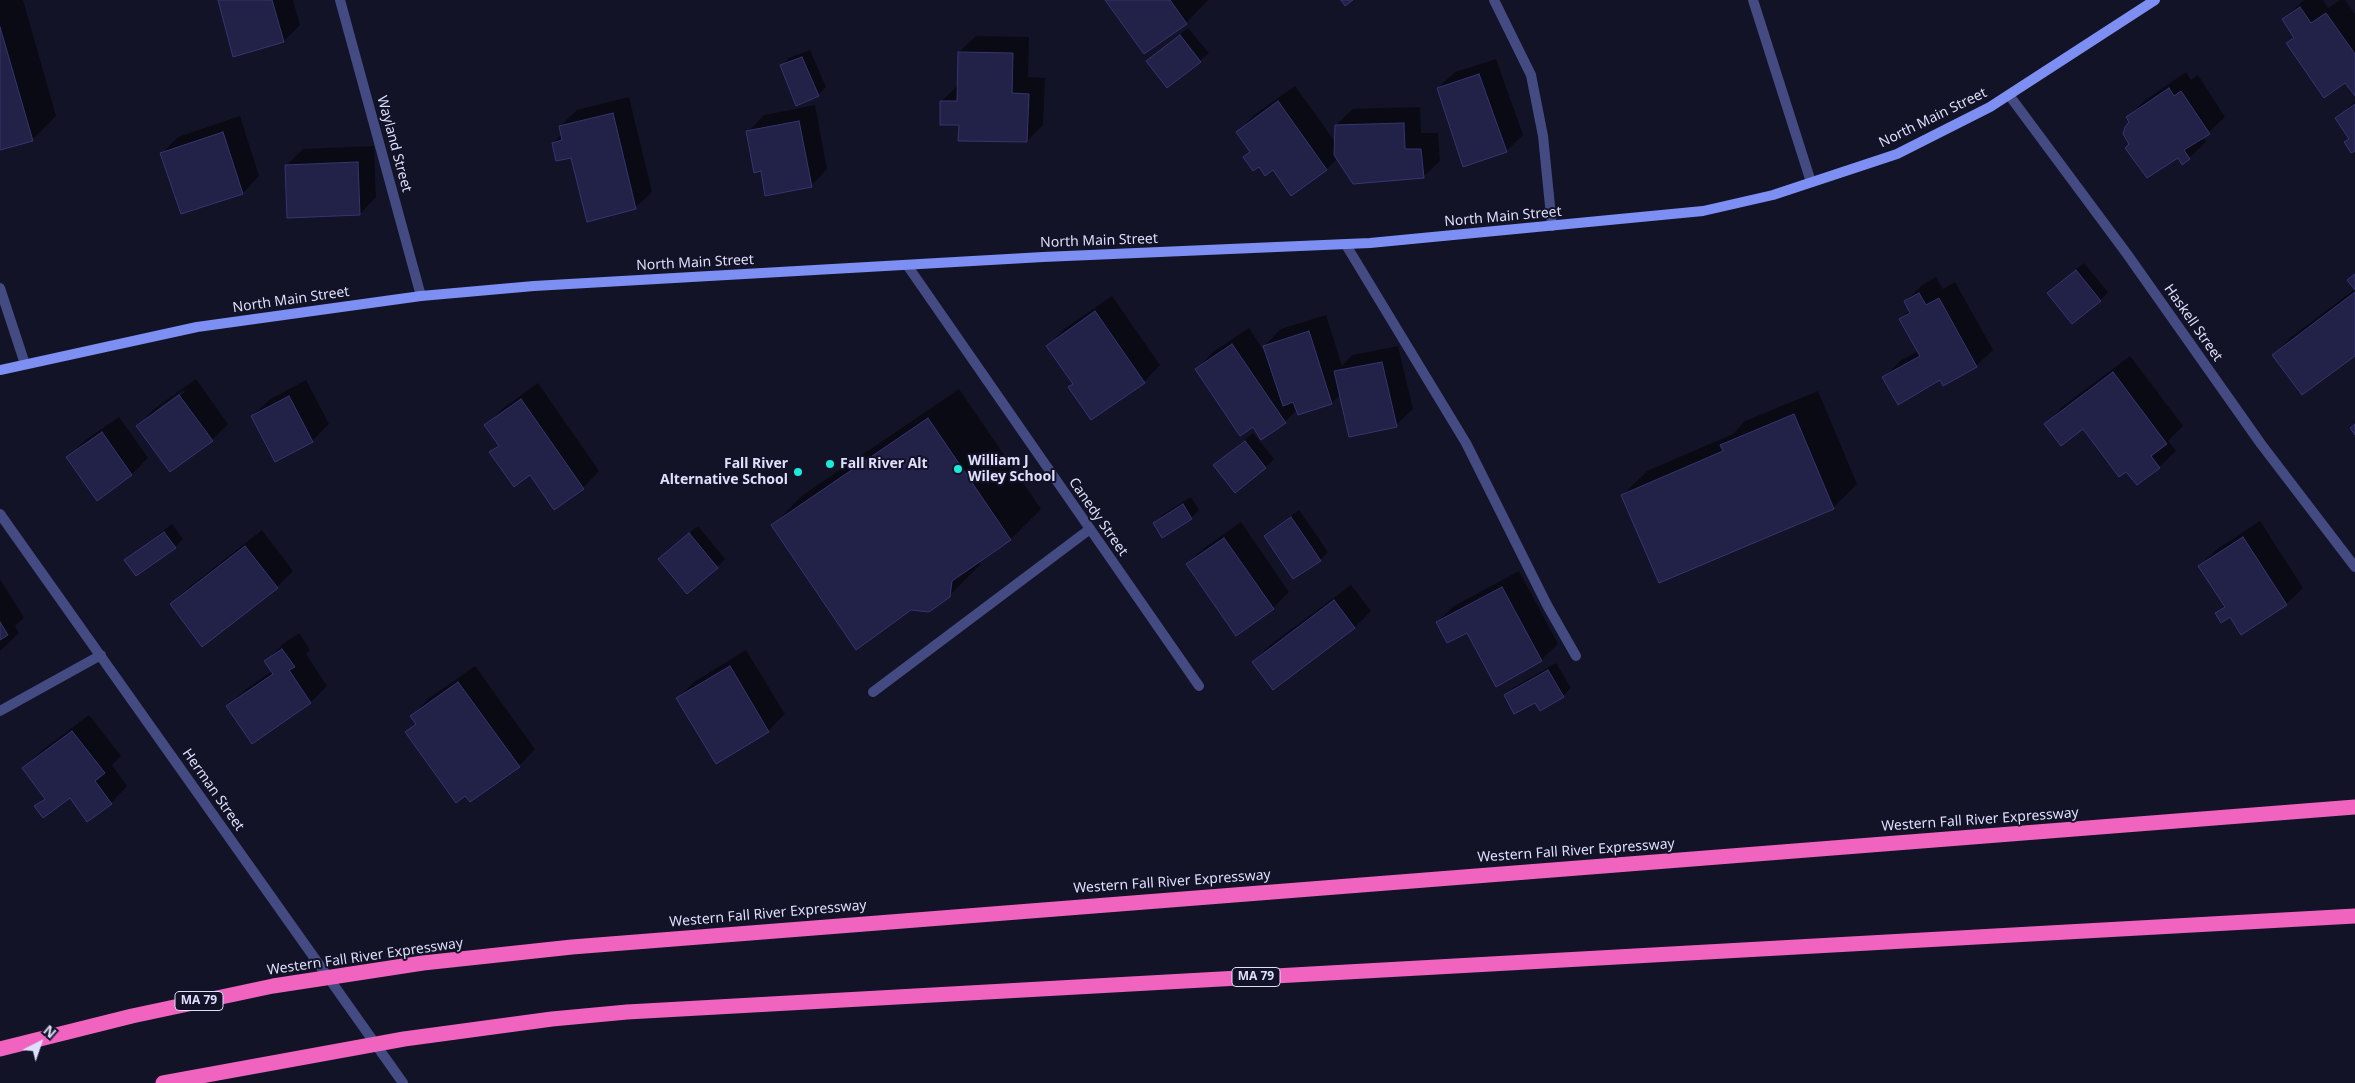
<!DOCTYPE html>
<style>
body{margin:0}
#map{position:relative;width:2355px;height:1083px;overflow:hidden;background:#131328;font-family:"Noto Sans",sans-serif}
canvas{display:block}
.north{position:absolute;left:15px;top:1018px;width:50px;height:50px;-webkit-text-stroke:4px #131328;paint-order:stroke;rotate:41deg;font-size:14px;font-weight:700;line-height:20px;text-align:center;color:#dddffc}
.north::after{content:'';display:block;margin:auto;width:18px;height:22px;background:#dddffc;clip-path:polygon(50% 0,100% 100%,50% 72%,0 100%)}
</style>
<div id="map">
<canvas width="2355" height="1083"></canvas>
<div class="north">N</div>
</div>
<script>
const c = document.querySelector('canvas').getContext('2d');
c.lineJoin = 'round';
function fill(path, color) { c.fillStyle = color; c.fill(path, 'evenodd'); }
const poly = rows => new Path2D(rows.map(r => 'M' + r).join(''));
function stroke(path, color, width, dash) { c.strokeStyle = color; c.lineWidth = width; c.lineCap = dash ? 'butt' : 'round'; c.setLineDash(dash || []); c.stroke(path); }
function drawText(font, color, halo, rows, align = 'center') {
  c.font = font + ' "Noto Sans",sans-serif'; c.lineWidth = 4; c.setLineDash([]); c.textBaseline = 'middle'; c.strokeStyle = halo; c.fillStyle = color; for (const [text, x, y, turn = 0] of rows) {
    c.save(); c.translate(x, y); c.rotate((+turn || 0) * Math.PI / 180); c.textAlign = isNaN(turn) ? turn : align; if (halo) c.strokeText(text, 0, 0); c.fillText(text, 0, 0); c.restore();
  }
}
const shadow = poly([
 [0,0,23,0,56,116,32,140,0,149],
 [219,0,293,0,300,25,284,41],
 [1107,0,1208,0,1186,23],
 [2304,0,2323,0,2328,8,2340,0,2345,0,2355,14,2355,94,2345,81,2288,43,2295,36,2283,20],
 [1188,28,1209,53,1168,87,1147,61],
 [976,36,1029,37,1028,77,1045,78,1043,125,1027,141,960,124,941,102,959,84,959,52],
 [810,50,826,87,818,95,781,66,789,58],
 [1496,59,1523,135,1506,151,1438,88,1455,72],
 [2186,72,2191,80,2198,75,2225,117,2203,137,2206,142,2189,158,2131,144,2131,122,2128,117,2144,101],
 [1295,86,1336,143,1336,125,1353,109,1420,107,1421,133,1438,133,1440,161,1423,177,1337,159,1326,170,1274,169,1260,165,1245,157,1251,151,1238,132,1254,115],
 [629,97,652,192,635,208,572,156,553,143,562,134,560,126,577,110],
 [2355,101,2355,149,2346,142,2350,138,2337,118],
 [815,105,827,169,811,186,762,170,748,132,764,115],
 [240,116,259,176,243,193,182,213,162,153,178,137],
 [374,146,376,197,360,214,286,166,303,149],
 [2084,263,2108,292,2100,301,2048,293],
 [1936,277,1943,289,1955,282,1993,350,1976,366,1941,379,1884,378,1900,361,1918,351,1900,319,1910,310,1905,302,1922,285],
 [2355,289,2355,354,2274,355,2290,338],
 [1112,296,1160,365,1144,382,1074,384,1048,346,1064,329],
 [1326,315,1342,366,1352,355,1398,346,1413,409,1396,425,1341,394,1332,403,1298,414,1297,410,1285,422,1253,425,1197,369,1213,352,1249,328,1266,354,1264,346,1281,329],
 [2130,356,2183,426,2168,441,2176,451,2159,467,2127,470,2083,428,2046,424,2062,407],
 [196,379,228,424,212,440,138,426,154,409],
 [183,390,185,392,155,414,155,411],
 [306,380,329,424,312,441,252,416,269,400],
 [538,383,599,471,583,488,530,473,491,452,499,444,486,425,502,409],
 [959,389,1041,509,1011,539,980,560,980,565,949,596,773,525,803,495],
 [1818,391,1857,484,1833,508,1623,495,1647,471,1733,434,1745,421],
 [119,417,148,458,132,474,98,499,68,458,84,441],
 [1253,433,1274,459,1265,468,1215,465],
 [1191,497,1199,510,1191,518,1154,523,1162,515],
 [1299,510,1328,552,1320,560,1265,536],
 [2260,521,2303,588,2286,604,2230,615,2217,613,2225,605,2199,566,2216,550],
 [1241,522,1289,592,1273,608,1187,564,1204,548],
 [172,524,183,539,175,547,125,560],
 [698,526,725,559,717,567,660,559],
 [262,530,293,571,277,587,171,604,188,588],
 [1519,571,1558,644,1541,660,1467,631,1437,622,1454,606],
 [0,579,24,618,15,626,19,633,0,651],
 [1351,585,1371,611,1354,628,1253,662,1270,645],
 [299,633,310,650,306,654,327,686,311,702,253,742,228,706,245,690,272,671,266,661,282,645],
 [746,650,785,714,768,731,678,698,694,682],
 [1556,663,1571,688,1563,696,1535,701,1505,696,1513,688],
 [475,666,535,749,519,766,407,732,417,722,412,716,428,699],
 [89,715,121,756,112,765,127,786,111,803,70,796,35,806,45,797,24,768,40,752]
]);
const building = poly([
 [218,0,272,0,284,42,233,57,218,0],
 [1105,0,1170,0,1187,24,1144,54,1105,0],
 [1341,0,1353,0,1345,6,1341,0],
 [2300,7,2311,23,2326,13,2355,54,2355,96,2345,83,2324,98,2286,43,2294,38,2282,19,2300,7],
 [0,27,33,141,0,150,0,27],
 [1180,35,1201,62,1167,88,1146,61,1180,35],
 [958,52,1013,53,1012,93,1029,94,1027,142,958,141,959,125,940,125,940,101,957,101,958,52],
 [802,57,819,96,796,106,780,65,802,57],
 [1479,74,1507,152,1463,167,1437,88,1479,74],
 [2169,88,2174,96,2181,91,2210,134,2184,150,2190,159,2182,165,2178,158,2147,178,2125,148,2129,144,2123,134,2125,127,2129,122,2126,117,2169,88],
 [1278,101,1327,170,1291,196,1273,170,1265,176,1259,167,1253,171,1243,157,1250,152,1236,132,1278,101],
 [2355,104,2355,151,2351,153,2344,142,2349,139,2335,118,2355,104],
 [613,113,636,209,587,222,571,158,556,161,552,143,562,140,559,126,613,113],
 [799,121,812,187,765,196,761,171,754,173,746,131,799,121],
 [1404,123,1405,149,1421,149,1424,178,1353,184,1334,155,1335,125,1404,123],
 [223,132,243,194,181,214,160,153,223,132],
 [358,162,360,215,287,218,285,165,358,162],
 [2076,270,2101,301,2072,324,2047,293,2076,270],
 [2355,274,2355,290,2347,280,2355,274],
 [2355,292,2355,356,2302,395,2272,355,2355,292],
 [1919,293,1926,305,1939,298,1977,367,1943,386,1940,380,1898,405,1882,377,1920,356,1899,319,1910,313,1904,301,1919,293],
 [1095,311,1145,383,1091,420,1068,387,1073,384,1046,346,1095,311],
 [1309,331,1332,404,1298,415,1293,402,1283,406,1263,346,1309,331],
 [1232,344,1286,423,1261,440,1253,427,1240,436,1195,369,1232,344],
 [1382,362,1397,427,1349,437,1334,371,1382,362],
 [2113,372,2167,444,2151,456,2160,468,2137,485,2126,472,2119,477,2083,429,2061,446,2044,424,2113,372],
 [179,395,213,441,170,472,136,426,179,395],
 [289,396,313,442,275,462,251,416,289,396],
 [521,399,584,489,554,510,530,475,514,487,489,452,499,446,484,425,521,399],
 [1794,414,1834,509,1659,583,1621,495,1723,451,1720,445,1794,414],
 [928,418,1011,540,952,581,950,597,929,612,911,610,856,650,771,525,928,418],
 [2355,424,2355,435,2350,428,2355,424],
 [102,432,132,475,97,501,66,457,102,432],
 [1245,441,1266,468,1235,493,1213,465,1245,441],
 [1183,504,1192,519,1162,538,1153,523,1183,504],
 [1291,517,1321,561,1293,579,1264,536,1291,517],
 [164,532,176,548,136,576,124,560,164,532],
 [689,533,718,568,687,594,658,559,689,533],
 [2243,537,2287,605,2241,635,2230,617,2221,623,2215,613,2225,607,2198,566,2243,537],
 [1224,538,1274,609,1236,636,1186,564,1224,538],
 [245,546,278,588,202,647,170,604,245,546],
 [1502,587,1542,661,1496,687,1467,633,1447,643,1436,622,1502,587],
 [1334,600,1355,628,1273,690,1252,662,1334,600],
 [0,622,8,635,0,640,0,622],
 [282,649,295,667,289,670,311,703,252,744,226,706,273,674,264,661,282,649],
 [730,666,769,732,716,764,676,698,730,666],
 [1548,670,1564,697,1540,711,1535,703,1514,714,1504,695,1548,670],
 [458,682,520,767,470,802,465,796,456,803,405,732,416,724,410,716,458,682],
 [72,731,105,773,95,781,112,804,87,822,70,798,43,818,34,806,45,799,22,768,72,731]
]);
const lane = poly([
 [1494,0,1531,75,1543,136,1552,226],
 [1753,0,1811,182],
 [0,288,25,364],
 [873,692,1090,529]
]);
const street = poly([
 [340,0,421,296],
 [2009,95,2127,254,2261,444,2355,567],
 [1346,245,1466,443,1547,605,1576,656],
 [907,265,1199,686],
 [0,514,403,1083],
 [0,711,101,655]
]);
const secondary = poly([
 [0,370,197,327,421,296,534,286,1043,257,1370,243,1703,211,1773,195,1897,154,1990,107,2155,0]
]);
const highway = poly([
 [0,1049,132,1016,273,986,423,963,572,947,2355,807],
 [163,1083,404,1039,552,1019,627,1012,2355,916]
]);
const markers = [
 [830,464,5,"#1ce9da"],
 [958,469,5,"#1ce9da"],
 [798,472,5,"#1ce9da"]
];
const shields = [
 [1256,977,48],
 [199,1001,48]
];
const shieldNames = [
 ["MA 79",1256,977],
 ["MA 79",199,1001]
];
const streetNames = [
 ["North Main Street",1933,118,-26],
 ["Wayland Street",394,144,75],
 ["North Main Street",1503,217,-5],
 ["North Main Street",1099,241,-2],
 ["North Main Street",695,263,-3],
 ["North Main Street",291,300,-8],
 ["Haskell Street",2193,323,55],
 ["Canedy Street",1098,517,55],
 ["Herman Street",213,790,55],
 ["Western Fall River Expressway",1980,820,-4],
 ["Western Fall River Expressway",1576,851,-4],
 ["Western Fall River Expressway",1172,882,-4],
 ["Western Fall River Expressway",768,914,-5],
 ["Western Fall River Expressway",365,957,-8]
];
const poiNames = [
 ["William J",968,461],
 ["Wiley School",968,477],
 ["Fall River",788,464,"right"],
 ["Alternative School",788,480,"right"],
 ["Fall River Alt",840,464]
];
fill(shadow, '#0007');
fill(building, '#222147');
stroke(building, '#363571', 1);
stroke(lane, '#434b82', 10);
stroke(street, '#434b82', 10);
stroke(secondary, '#7d8ff3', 10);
stroke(highway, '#f064c0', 15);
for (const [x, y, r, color] of markers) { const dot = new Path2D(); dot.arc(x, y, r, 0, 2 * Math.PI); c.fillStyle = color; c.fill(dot); stroke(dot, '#131328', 2); }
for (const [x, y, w] of shields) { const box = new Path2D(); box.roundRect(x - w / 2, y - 9.5, w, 19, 4); c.fillStyle = '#131328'; c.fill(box); stroke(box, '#dddffc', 1); }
drawText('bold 12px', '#dddffc', null, shieldNames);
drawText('14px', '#dddffc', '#131328', streetNames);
drawText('bold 14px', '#dddffc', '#131328', poiNames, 'left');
</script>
